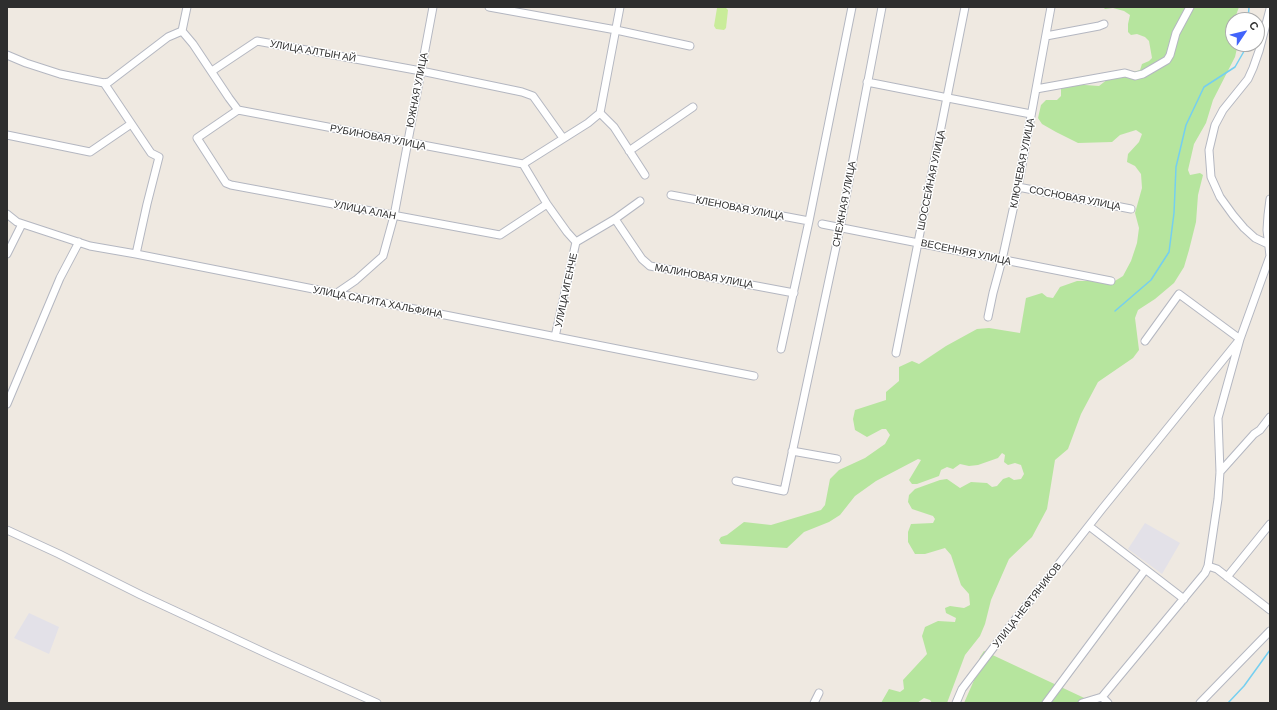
<!DOCTYPE html>
<meta charset="utf-8">
<style>
body{margin:0}
#map{position:relative;width:1277px;height:710px;overflow:hidden;background:#efe9e1;font-family:Barlow,sans-serif}
canvas{display:block}
.frame{position:absolute;inset:0;border:8px solid #2e2e2e;pointer-events:none}
.north{position:absolute;left:1225px;top:12px;width:40px;height:40px;box-sizing:border-box;background:#fff;border:1px solid #ababab;border-radius:50%;rotate:55deg;font-size:11px;font-weight:700;line-height:16px;text-align:center;color:#2e2e2e}
.north::after{content:'';display:block;margin:auto;width:14px;height:18px;background:#4264fb;clip-path:polygon(50% 0,100% 100%,50% 72%,0 100%)}
</style>
<div id="map">
<canvas width="1277" height="710"></canvas>
<div class="frame"></div>
<div class="north">С</div>
</div>
<script>
const c = document.querySelector('canvas').getContext('2d');
c.lineJoin = 'round';
function fill(path, color) { c.fillStyle = color; c.fill(path, 'evenodd'); }
const poly = rows => new Path2D(rows.map(r => 'M' + r).join(''));
function stroke(path, color, width, dash) { c.strokeStyle = color; c.lineWidth = width; c.lineCap = dash ? 'butt' : 'round'; c.setLineDash(dash || []); c.stroke(path); }
function drawText(font, color, halo, rows, align = 'center') {
  c.font = font + ' Barlow,sans-serif'; c.lineWidth = 3; c.setLineDash([]); c.textBaseline = 'middle'; c.strokeStyle = halo; c.fillStyle = color; for (const [text, x, y, turn = 0] of rows) {
    c.save(); c.translate(x, y); c.rotate((+turn || 0) * Math.PI / 180); c.textAlign = isNaN(turn) ? turn : align; if (halo) c.strokeText(text, 0, 0); c.fillText(text, 0, 0); c.restore();
  }
}
const industrial = poly([
 [1145,523,1180,543,1162,574,1128,549],
 [29,613,59,627,49,654,14,638]
]);
const green = poly([
 [1103,7,1239,7,1235,18,1240,20,1247,19,1248,20,1233,20,1233,44,1238,44,1235,57,1213,100,1206,123,1194,144,1188,170,1190,175,1200,173,1203,175,1198,195,1196,222,1189,250,1184,267,1174,283,1155,299,1138,310,1135,318,1139,350,1133,358,1098,382,1081,414,1068,449,1055,460,1047,509,1032,537,1009,559,991,600,985,624,980,636,965,655,947,703,932,703,930,700,924,698,917,703,881,703,889,689,900,692,904,689,903,680,927,654,922,636,925,627,938,621,955,622,956,618,946,613,945,608,950,606,964,608,970,605,969,594,961,585,951,555,945,548,925,554,915,554,908,542,908,532,911,524,933,523,935,519,933,516,912,509,908,502,909,495,915,489,940,480,947,479,960,488,971,482,987,483,992,487,997,486,1003,479,1009,477,1014,480,1021,479,1024,474,1021,465,1015,463,1008,465,1004,462,1005,455,1002,453,998,458,978,465,969,466,960,464,953,469,947,467,941,470,939,476,917,484,912,484,909,480,921,460,918,459,876,481,855,496,840,515,829,522,804,532,787,548,721,544,719,540,721,537,727,535,744,522,771,525,821,510,825,505,830,479,839,470,865,458,885,444,890,435,886,429,882,429,867,437,855,430,853,419,855,410,886,400,886,392,899,381,899,367,912,361,919,364,946,346,977,329,989,328,1020,333,1026,298,1042,293,1047,297,1053,298,1060,287,1077,281,1095,281,1110,284,1123,276,1131,261,1137,243,1139,228,1135,213,1142,188,1141,174,1135,166,1127,162,1128,154,1139,142,1142,134,1136,130,1120,135,1112,142,1078,143,1056,132,1042,124,1038,118,1041,105,1046,100,1057,100,1061,96,1061,87,1071,84,1099,86,1108,79,1140,70,1142,64,1149,61,1152,58,1149,41,1145,37,1137,34,1131,35,1128,32,1128,24,1130,15,1124,11,1113,8,1105,9],
 [984,651,1095,703,964,703,975,678,980,657]
]);
const pitch = poly([
 [718,7,726,8,728,10,726,28,724,30,716,29,714,26,717,8]
]);
const stream = poly([
 [1248,20,1249,7],
 [1115,311,1151,280,1169,252,1174,213,1176,167,1186,125,1204,87,1235,67,1247,46,1247,44],
 [1228,703,1244,686,1270,650]
]);
const minor = poly([
 [489,7,616,30,690,46],
 [1270,9,1259,51,1253,68,1248,79,1223,110,1215,125,1209,150,1211,177,1220,197,1233,215,1244,228,1255,238,1270,245],
 [182,31,193,44,229,98,238,110,523,164,588,123,600,113],
 [182,31,187,7],
 [1046,36,1099,26,1104,24],
 [7,55,26,63,60,74,104,83,109,82,168,37,182,31],
 [212,71,257,41,421,71,522,92,533,96,563,138],
 [867,82,948,98,1031,114],
 [104,83,151,153,159,157,147,204,136,254],
 [1036,89,1125,73,1135,76,1143,74,1167,60,1170,55,1176,33,1190,7],
 [238,110,197,138,226,183,231,185,500,235,547,204],
 [600,113,620,7],
 [600,113,614,127,645,175],
 [7,135,90,152,131,124],
 [629,151,693,107],
 [523,164,547,204,567,232,576,242],
 [1018,187,1131,209],
 [671,195,809,221],
 [7,214,17,222,90,246,136,254,754,376],
 [615,219,642,259,650,266,794,293],
 [822,224,1111,281],
 [576,242,615,219,640,201],
 [7,254,22,224],
 [337,293,356,280,383,256,394,216,433,7],
 [988,317,993,293,1002,260,1018,187,1051,7],
 [555,337,576,242],
 [781,349,809,221,852,7],
 [896,353,965,7],
 [7,404,60,278,79,242],
 [792,451,837,459],
 [1220,472,1254,434,1260,430,1270,417],
 [736,481,784,491,840,228,882,7],
 [1089,526,1184,599],
 [7,530,59,554,141,595,272,656,377,703],
 [1208,566,1218,499,1220,472,1218,418,1240,339,1270,256,1267,230,1268,215,1270,199],
 [1227,577,1270,524],
 [1102,697,1205,573,1208,566,1217,569,1270,610],
 [814,703,819,693],
 [956,703,962,689,1003,635,1102,509,1240,339,1179,294,1145,341],
 [1046,703,1145,570],
 [1082,703,1102,697,1108,703],
 [1200,703,1270,631]
]);
const streetNames = [
 ["УЛИЦА АЛТЫН АЙ",313,51,10],
 ["ЮЖНАЯ УЛИЦА",417,90,-79],
 ["РУБИНОВАЯ УЛИЦА",378,137,11],
 ["КЛЮЧЕВАЯ УЛИЦА",1022,163,-79],
 ["ШОССЕЙНАЯ УЛИЦА",931,180,-78],
 ["СОСНОВАЯ УЛИЦА",1075,198,11],
 ["СНЕЖНАЯ УЛИЦА",844,204,-79],
 ["КЛЕНОВАЯ УЛИЦА",740,208,11],
 ["УЛИЦА АЛАН",365,210,11],
 ["ВЕСЕННЯЯ УЛИЦА",966,252,12],
 ["МАЛИНОВАЯ УЛИЦА",704,276,10],
 ["УЛИЦА ИГЕНЧЕ",566,290,-78],
 ["УЛИЦА САГИТА ХАЛЬФИНА",378,302,11],
 ["УЛИЦА НЕФТЯНИКОВ",1027,605,-52]
];
fill(industrial, '#e3e1e8');
fill(green, '#b6e59e');
fill(pitch, '#c9ec9a');
stroke(stream, '#75cff0', 1.5);
stroke(minor, '#b4b7c1', 9);
stroke(minor, '#fff', 7);
drawText('10px', '#2e2e2e', '#fff', streetNames);
</script>
